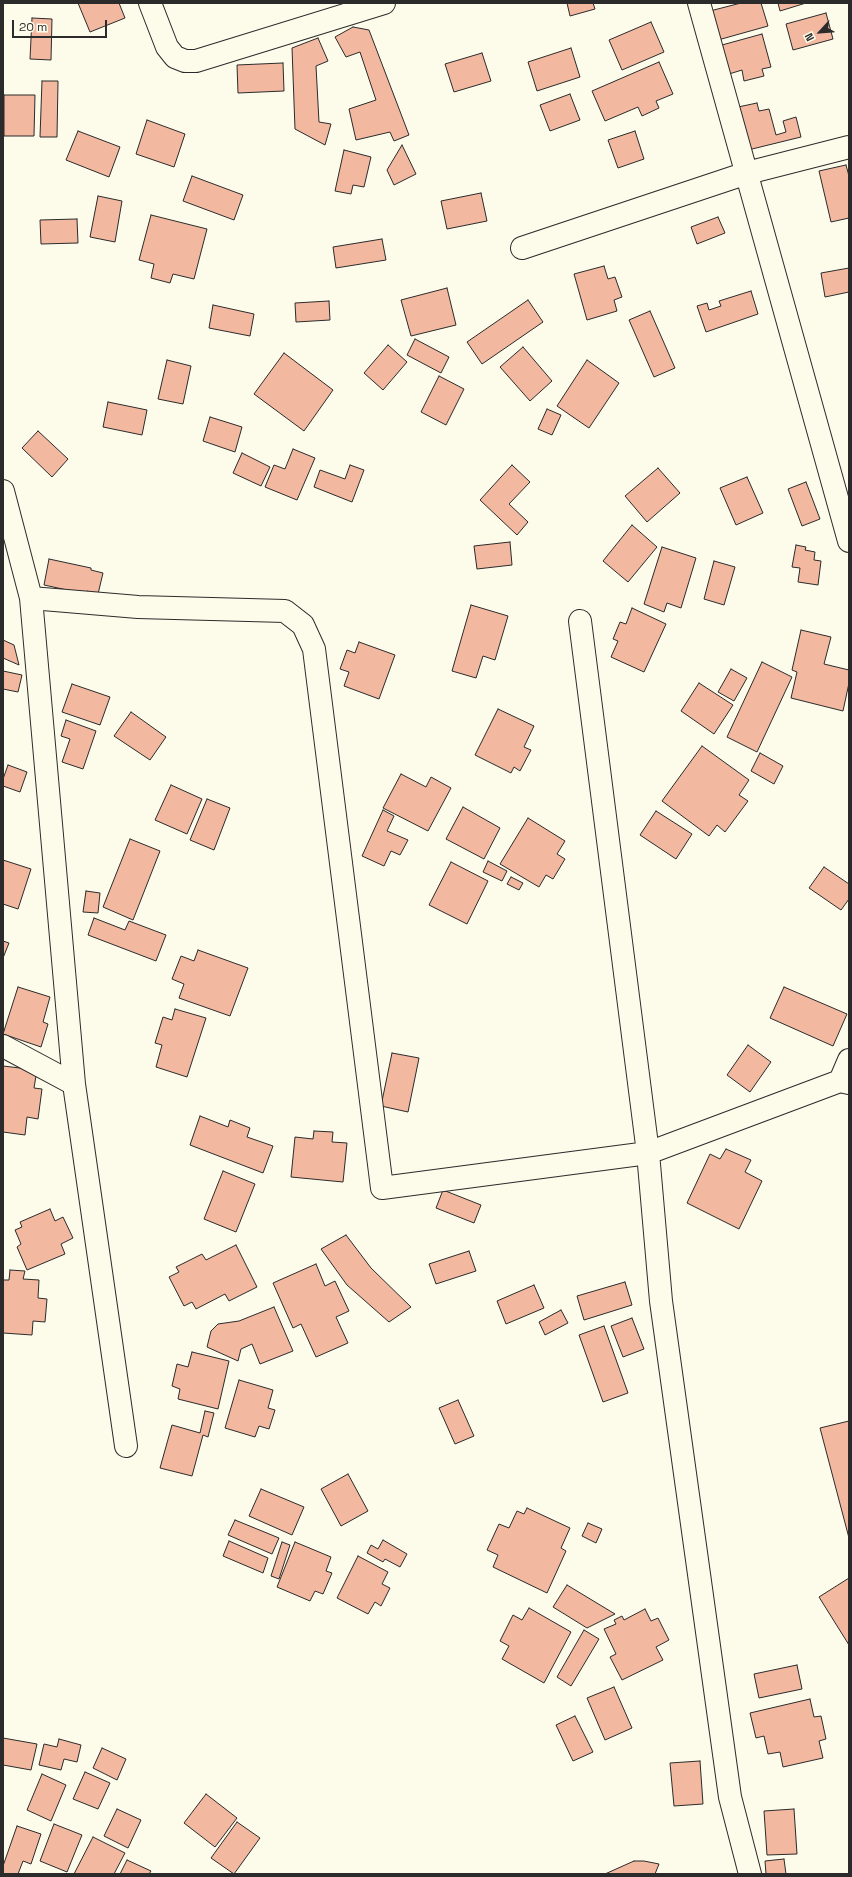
<!DOCTYPE html>
<style>
body{margin:0}
#map{position:relative;width:852px;height:1877px;overflow:hidden;background:#fdfbea;font-family:"Space Grotesk",sans-serif}
canvas{display:block}
.frame{position:absolute;inset:0;border:4px solid #2b2b2b;pointer-events:none}
.north{position:absolute;left:800px;top:12px;width:40px;height:40px;-webkit-text-stroke:3px #fdfbea;paint-order:stroke;rotate:244deg;font-size:11px;font-weight:700;line-height:16px;text-align:center;color:#2b2b2b}
.north::after{content:'';display:block;margin:auto;width:14px;height:18px;background:#2b2b2b;clip-path:polygon(50% 0,100% 100%,50% 72%,0 100%)}
.scale{position:absolute;left:12px;top:20px;width:95px;height:18px;box-sizing:border-box;border:2px solid #2b2b2b;border-top:0;padding-left:5px;font-size:12px;line-height:14px;white-space:nowrap;color:#2b2b2b;-webkit-text-stroke:3px #fdfbea;paint-order:stroke}
</style>
<div id="map">
<canvas width="852" height="1877"></canvas>
<div class="frame"></div>
<div class="north">N</div>
<div class="scale">20 m</div>
</div>
<script>
const c = document.querySelector('canvas').getContext('2d');
c.lineJoin = 'round';
function fill(path, color) { c.fillStyle = color; c.fill(path, 'evenodd'); }
const poly = rows => new Path2D(rows.map(r => 'M' + r).join(''));
function stroke(path, color, width, dash) { c.strokeStyle = color; c.lineWidth = width; c.lineCap = dash ? 'butt' : 'round'; c.setLineDash(dash || []); c.stroke(path); }
const building = poly([
 [78,3,119,3,125,18,90,32,78,3],
 [567,3,593,3,595,9,570,16,567,3],
 [741,3,761,3,768,26,718,40,710,11,741,3],
 [778,3,806,3,780,11,778,3],
 [826,13,833,39,793,50,786,24,826,13],
 [32,18,52,19,51,60,30,59,32,18],
 [651,22,664,52,622,70,609,40,651,22],
 [353,27,369,30,409,135,394,141,390,132,356,140,349,109,376,100,360,52,346,57,335,37,353,27],
 [762,34,771,67,762,69,764,76,744,81,742,70,729,74,722,45,762,34],
 [318,38,328,61,316,66,319,122,331,124,325,145,295,129,292,48,318,38],
 [571,48,580,77,537,91,528,62,571,48],
 [482,53,491,81,454,92,445,64,482,53],
 [659,62,673,94,656,101,659,108,642,116,638,107,605,121,592,91,659,62],
 [283,63,284,91,238,93,237,65,283,63],
 [42,81,58,81,57,137,40,137,42,81],
 [570,94,580,120,550,131,540,105,570,94],
 [4,95,35,95,34,136,4,136,4,95],
 [757,103,759,111,769,109,776,135,786,132,783,121,796,117,801,137,748,150,738,107,757,103],
 [147,120,185,134,174,167,136,154,147,120],
 [78,131,120,147,109,177,66,160,78,131],
 [635,131,644,159,618,168,608,140,635,131],
 [402,145,416,174,394,185,387,170,402,145],
 [344,150,371,157,364,187,353,185,351,194,335,191,344,150],
 [846,165,849,176,849,218,831,222,819,171,846,165],
 [192,176,243,195,234,220,183,201,192,176],
 [481,193,487,221,447,229,441,201,481,193],
 [98,196,122,201,115,242,90,237,98,196],
 [151,215,207,229,194,279,173,274,170,283,151,278,154,264,139,260,151,215],
 [718,217,725,233,697,244,691,227,718,217],
 [77,219,78,243,41,244,40,220,77,219],
 [382,239,386,260,336,268,333,247,382,239],
 [604,266,608,279,615,277,622,297,614,300,617,311,587,320,574,274,604,266],
 [849,268,849,292,825,297,821,273,849,268],
 [447,288,456,325,411,336,401,300,447,288],
 [751,291,758,314,706,332,697,306,707,303,709,310,721,306,719,301,751,291],
 [528,300,543,322,482,364,467,342,528,300],
 [329,301,330,320,296,322,295,303,329,301],
 [213,305,254,314,250,336,209,328,213,305],
 [650,311,675,368,654,377,629,320,650,311],
 [415,339,449,357,441,373,407,355,415,339],
 [388,345,407,362,383,390,364,373,388,345],
 [523,347,552,381,530,401,500,367,523,347],
 [284,353,333,390,304,431,254,394,284,353],
 [167,360,191,366,183,404,158,399,167,360],
 [587,360,619,383,589,428,557,406,587,360],
 [439,376,464,389,446,425,421,412,439,376],
 [108,402,147,410,142,435,103,427,108,402],
 [547,409,561,415,552,435,538,429,547,409],
 [210,417,242,427,235,452,203,441,210,417],
 [38,431,68,459,52,477,22,448,38,431],
 [293,449,315,458,297,500,265,487,274,465,285,469,293,449],
 [242,453,270,467,261,486,233,473,242,453],
 [350,465,364,470,352,502,314,487,320,470,345,479,350,465],
 [512,465,530,482,509,504,528,522,517,535,480,500,512,465],
 [658,468,680,493,647,522,625,496,658,468],
 [747,477,763,513,736,525,720,488,747,477],
 [806,482,820,519,802,526,788,489,806,482],
 [632,525,657,547,628,582,603,561,632,525],
 [510,542,512,565,477,569,474,546,510,542],
 [796,545,806,547,805,550,815,552,814,560,821,561,818,585,798,582,800,568,792,567,796,545],
 [662,547,696,558,681,608,667,603,664,612,644,604,662,547],
 [49,559,91,568,91,570,103,573,98,594,87,591,86,594,44,585,49,559],
 [714,561,735,567,724,605,704,599,714,561],
 [471,605,508,616,495,660,483,656,476,678,452,671,471,605],
 [632,608,666,624,644,672,611,657,618,641,613,639,620,622,626,624,632,608],
 [801,630,831,637,824,664,849,670,849,683,843,711,791,698,797,672,792,670,801,630],
 [3,640,14,645,19,665,3,658,3,640],
 [359,642,395,655,379,699,344,686,349,672,340,669,347,650,355,653,359,642],
 [762,662,792,677,757,752,727,737,762,662],
 [731,669,747,678,734,701,718,692,731,669],
 [3,671,22,675,18,692,3,689,3,671],
 [699,683,733,705,714,734,681,711,699,683],
 [72,684,110,697,100,725,62,712,72,684],
 [498,709,534,726,524,747,531,750,520,771,514,767,511,773,475,755,498,709],
 [131,712,166,737,150,760,114,736,131,712],
 [66,720,96,731,83,769,62,762,70,739,61,736,66,720],
 [702,746,749,780,739,795,748,801,725,832,717,825,709,836,662,801,702,746],
 [760,753,783,766,774,784,751,771,760,753],
 [8,765,27,772,20,792,3,786,3,779,8,765],
 [401,774,426,787,431,777,451,788,428,831,383,808,401,774],
 [171,785,202,799,187,834,155,820,171,785],
 [207,799,230,808,214,850,190,840,207,799],
 [463,807,500,828,484,859,446,839,463,807],
 [383,810,394,816,387,831,408,840,400,855,391,851,384,866,362,856,383,810],
 [656,811,692,834,676,859,640,835,656,811],
 [528,818,565,841,557,854,565,859,553,879,546,875,539,887,500,864,528,818],
 [130,839,160,851,133,920,103,907,130,839],
 [3,860,31,869,18,909,3,904,3,860],
 [488,861,507,871,502,881,483,872,488,861],
 [451,862,488,881,467,924,429,905,451,862],
 [824,867,849,884,849,899,841,910,809,888,824,867],
 [511,877,523,883,519,890,507,884,511,877],
 [86,891,100,893,98,913,83,912,86,891],
 [94,918,125,930,129,921,166,935,156,961,88,935,94,918],
 [3,941,9,943,3,958,3,941],
 [198,950,248,968,230,1016,179,998,184,984,172,979,181,956,194,961,198,950],
 [18,987,50,997,43,1022,48,1024,41,1047,3,1034,18,987],
 [784,987,847,1014,833,1046,770,1018,784,987],
 [175,1009,206,1018,187,1077,156,1067,162,1045,155,1043,163,1017,172,1020,175,1009],
 [748,1045,771,1062,750,1092,727,1075,748,1045],
 [392,1053,419,1058,408,1112,381,1106,392,1053],
 [3,1066,37,1070,34,1088,42,1089,38,1119,27,1117,25,1135,3,1132,3,1066],
 [200,1116,228,1127,230,1120,250,1128,247,1137,273,1146,263,1173,190,1145,200,1116],
 [314,1131,333,1132,332,1142,347,1143,343,1182,291,1177,295,1137,313,1139,314,1131],
 [726,1149,751,1160,745,1172,762,1181,739,1229,687,1203,710,1154,720,1159,726,1149],
 [223,1171,255,1184,236,1232,204,1219,223,1171],
 [443,1190,481,1205,474,1223,436,1208,443,1190],
 [50,1209,55,1221,63,1217,73,1238,61,1244,65,1254,27,1270,17,1247,21,1244,15,1230,22,1227,20,1222,50,1209],
 [346,1235,371,1268,411,1307,389,1322,347,1285,321,1249,346,1235],
 [236,1245,257,1287,229,1301,225,1294,196,1309,192,1302,184,1306,169,1277,179,1272,176,1267,202,1254,206,1260,236,1245],
 [469,1251,476,1271,436,1284,429,1264,469,1251],
 [316,1264,325,1286,335,1281,349,1311,336,1317,348,1343,316,1357,301,1324,293,1328,273,1283,316,1264],
 [10,1270,25,1271,23,1279,39,1280,38,1298,47,1299,45,1322,33,1321,32,1335,3,1333,3,1280,9,1280,10,1270],
 [625,1282,632,1305,584,1320,577,1296,625,1282],
 [534,1285,544,1308,506,1324,497,1301,534,1285],
 [274,1307,293,1351,260,1364,252,1344,241,1349,238,1361,207,1347,211,1331,218,1324,239,1321,274,1307],
 [561,1310,568,1323,545,1335,539,1322,561,1310],
 [632,1318,644,1349,623,1357,611,1326,632,1318],
 [604,1326,628,1393,603,1402,579,1335,604,1326],
 [192,1352,229,1361,218,1409,178,1399,180,1389,172,1386,177,1364,188,1367,192,1352],
 [239,1380,273,1390,268,1408,275,1410,269,1429,259,1426,255,1437,225,1428,239,1380],
 [458,1400,474,1436,455,1444,439,1408,458,1400],
 [205,1411,214,1413,208,1437,203,1435,192,1476,160,1468,172,1425,200,1433,205,1411],
 [849,1421,849,1538,820,1428,849,1421],
 [348,1474,368,1511,341,1526,321,1489,348,1474],
 [261,1489,304,1507,292,1535,249,1516,261,1489],
 [527,1508,570,1528,561,1548,566,1551,547,1593,493,1567,498,1555,487,1550,499,1524,509,1528,517,1511,524,1514,527,1508],
 [235,1520,279,1538,272,1554,228,1535,235,1520],
 [588,1523,602,1529,596,1543,582,1536,588,1523],
 [383,1540,407,1554,400,1567,385,1559,383,1562,367,1553,371,1545,378,1549,383,1540],
 [229,1541,268,1558,263,1573,223,1556,229,1541],
 [282,1542,290,1545,279,1579,271,1576,282,1542],
 [295,1542,331,1557,326,1571,332,1573,323,1594,315,1591,310,1601,277,1587,295,1542],
 [358,1556,388,1572,382,1584,390,1588,381,1606,375,1602,368,1614,337,1598,358,1556],
 [849,1578,849,1645,819,1597,849,1578],
 [567,1585,615,1614,587,1628,553,1607,567,1585],
 [529,1608,571,1632,544,1683,502,1659,509,1646,500,1641,513,1615,522,1620,529,1608],
 [645,1609,651,1621,658,1618,669,1640,656,1647,663,1660,622,1680,610,1657,616,1654,604,1629,616,1624,614,1620,622,1616,624,1620,645,1609],
 [584,1630,599,1639,571,1686,557,1677,584,1630],
 [797,1665,802,1689,759,1698,754,1674,797,1665],
 [614,1687,632,1728,605,1740,587,1698,614,1687],
 [810,1699,814,1717,821,1716,826,1739,819,1741,823,1758,783,1767,780,1752,768,1754,764,1736,756,1738,750,1713,810,1699],
 [575,1716,593,1752,573,1761,556,1725,575,1716],
 [3,1738,37,1744,31,1770,3,1765,3,1738],
 [59,1739,81,1745,77,1762,64,1759,61,1770,39,1765,44,1744,57,1747,59,1739],
 [102,1748,126,1759,117,1780,93,1768,102,1748],
 [700,1761,703,1804,674,1806,670,1763,700,1761],
 [85,1772,110,1783,98,1809,73,1799,85,1772],
 [42,1774,66,1785,51,1821,27,1810,42,1774],
 [206,1794,237,1818,215,1847,184,1823,206,1794],
 [117,1809,141,1820,128,1848,104,1836,117,1809],
 [794,1809,797,1854,767,1855,764,1811,794,1809],
 [237,1822,260,1838,234,1874,211,1858,237,1822],
 [54,1824,82,1835,67,1872,40,1861,54,1824],
 [17,1826,41,1834,31,1864,23,1861,18,1874,3,1874,3,1866,17,1826],
 [93,1837,125,1853,114,1874,74,1874,93,1837],
 [784,1859,786,1874,766,1874,765,1861,784,1859],
 [127,1860,151,1871,149,1874,120,1874,127,1860],
 [634,1861,644,1861,659,1864,655,1874,605,1874,634,1861]
]);
const minor = poly([
 [150,3,167,47,175,57,185,61,196,61,384,3],
 [699,3,849,541],
 [522,248,747,173,849,147],
 [3,491,31,598,74,1084,126,1446],
 [31,598,138,607,285,611,303,625,314,649,382,1188,648,1153,840,1081,849,1083],
 [580,621,648,1153,661,1301,730,1797,750,1874],
 [3,1046,74,1084],
 [840,1081,849,1060]
]);
fill(building, '#f2b8a0');
stroke(building, '#2b2b2b', 1);
stroke(minor, '#2b2b2b', 24);
stroke(minor, '#fdfbea', 22);
</script>
